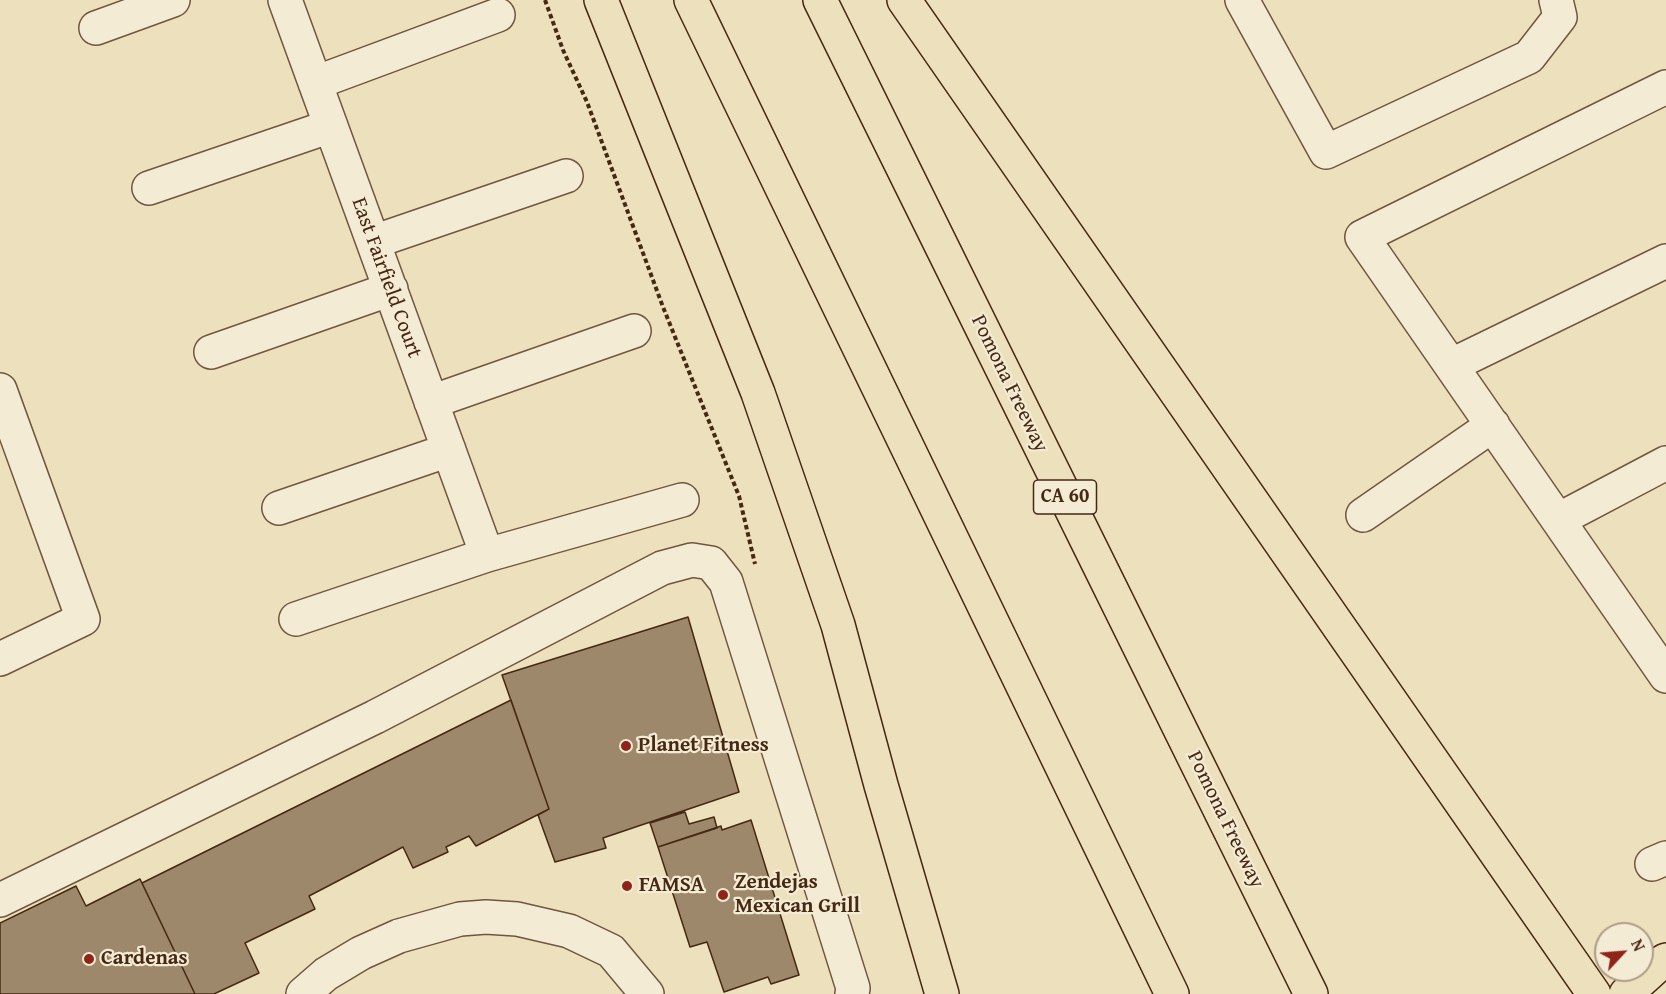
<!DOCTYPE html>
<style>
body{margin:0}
#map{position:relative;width:1666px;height:994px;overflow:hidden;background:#ede0bd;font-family:"Gentium Book Plus",serif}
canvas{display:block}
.north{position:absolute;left:1594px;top:922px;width:60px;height:60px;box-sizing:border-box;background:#f3ebd4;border:2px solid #ae9d87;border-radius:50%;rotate:64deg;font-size:16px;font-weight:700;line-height:24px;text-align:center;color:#462813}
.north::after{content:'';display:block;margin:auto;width:21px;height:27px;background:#8f2418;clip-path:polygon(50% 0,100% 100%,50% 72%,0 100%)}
</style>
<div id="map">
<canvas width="1666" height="994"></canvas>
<div class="north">N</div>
</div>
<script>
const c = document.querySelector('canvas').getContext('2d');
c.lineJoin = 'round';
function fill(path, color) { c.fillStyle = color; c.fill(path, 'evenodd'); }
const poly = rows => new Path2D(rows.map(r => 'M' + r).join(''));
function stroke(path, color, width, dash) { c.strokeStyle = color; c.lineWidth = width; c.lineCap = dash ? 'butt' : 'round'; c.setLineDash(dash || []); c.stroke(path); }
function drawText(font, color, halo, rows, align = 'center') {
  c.font = font + ' "Gentium Book Plus",serif'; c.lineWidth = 4.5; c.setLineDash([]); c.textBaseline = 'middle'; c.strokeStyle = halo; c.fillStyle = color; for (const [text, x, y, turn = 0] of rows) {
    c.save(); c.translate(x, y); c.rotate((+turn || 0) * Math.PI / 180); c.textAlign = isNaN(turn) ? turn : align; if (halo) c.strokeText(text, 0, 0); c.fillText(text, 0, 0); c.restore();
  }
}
const building = poly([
 [688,617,739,792,603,838,606,848,555,862,538,815,549,809,502,675,688,617],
 [511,700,549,809,476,846,469,836,446,847,448,852,413,868,403,847,309,896,315,909,245,943,259,973,214,994,195,994,142,883,511,700],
 [685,812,689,824,714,817,717,828,658,847,650,823,685,812],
 [751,820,799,975,771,984,768,977,724,992,707,942,690,947,658,847,721,826,722,830,751,820],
 [140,879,195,994,0,994,0,923,76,886,86,906,140,879]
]);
const path = poly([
 [545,0,563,50,587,102,663,307,739,496,755,564]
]);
const minor = poly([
 [285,0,487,555],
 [1242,0,1326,152,1529,57,1560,17,1556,0],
 [96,28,173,0],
 [315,83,498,15],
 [1666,87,1362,237,1666,676],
 [149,188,331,126],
 [373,242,566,176],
 [211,352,391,289],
 [1452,365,1666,261],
 [0,390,83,619,0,659],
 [431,402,634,331],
 [279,508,449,450],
 [1363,515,1493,425],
 [1558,520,1666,463],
 [296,619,487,555,682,500],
 [1652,864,1666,858],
 [0,900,375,717,662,568,692,560,711,563,726,582,853,988,852,994],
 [303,994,326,974,361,953,399,936,460,919,486,917,517,919,569,931,611,951,647,994]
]);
const major = poly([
 [1626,994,1659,964,1666,960]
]);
const highway = poly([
 [601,0,758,393,838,625,881,785,942,994],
 [691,0,1172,994],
 [820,0,1311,994],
 [904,0,1594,994]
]);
const markers = [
 [626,746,6,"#8f2418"],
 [627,886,6,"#8f2418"],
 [723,895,6,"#8f2418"],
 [89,959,6,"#8f2418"]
];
const shields = [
 [1065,497,63]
];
const shieldNames = [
 ["CA 60",1065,497]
];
const streetNames = [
 ["East Fairfield Court",386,278,70],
 ["Pomona Freeway",1009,384,64],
 ["Pomona Freeway",1225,820,64]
];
const poiNames = [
 ["Planet Fitness",638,746],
 ["Zendejas",735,883],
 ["Mexican Grill",735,907],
 ["FAMSA",639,886],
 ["Cardenas",101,959]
];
fill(building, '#9d886b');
stroke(building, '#462813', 1.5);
stroke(minor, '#70563e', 36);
stroke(major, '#462813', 36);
stroke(highway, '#462813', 36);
stroke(path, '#462813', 4, [4.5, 3]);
stroke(minor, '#f3ebd4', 33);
stroke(major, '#ede0bd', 33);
stroke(highway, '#ede0bd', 33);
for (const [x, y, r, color] of markers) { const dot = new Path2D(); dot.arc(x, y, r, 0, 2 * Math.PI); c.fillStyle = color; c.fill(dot); stroke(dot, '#f3ebd4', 2); }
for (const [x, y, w] of shields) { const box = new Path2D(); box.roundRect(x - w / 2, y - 17, w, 34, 4.5); c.fillStyle = '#f3ebd4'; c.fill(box); stroke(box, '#462813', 1.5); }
drawText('bold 20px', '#462813', null, shieldNames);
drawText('21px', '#462813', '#f3ebd4', streetNames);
drawText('bold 21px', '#462813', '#f3ebd4', poiNames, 'left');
</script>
